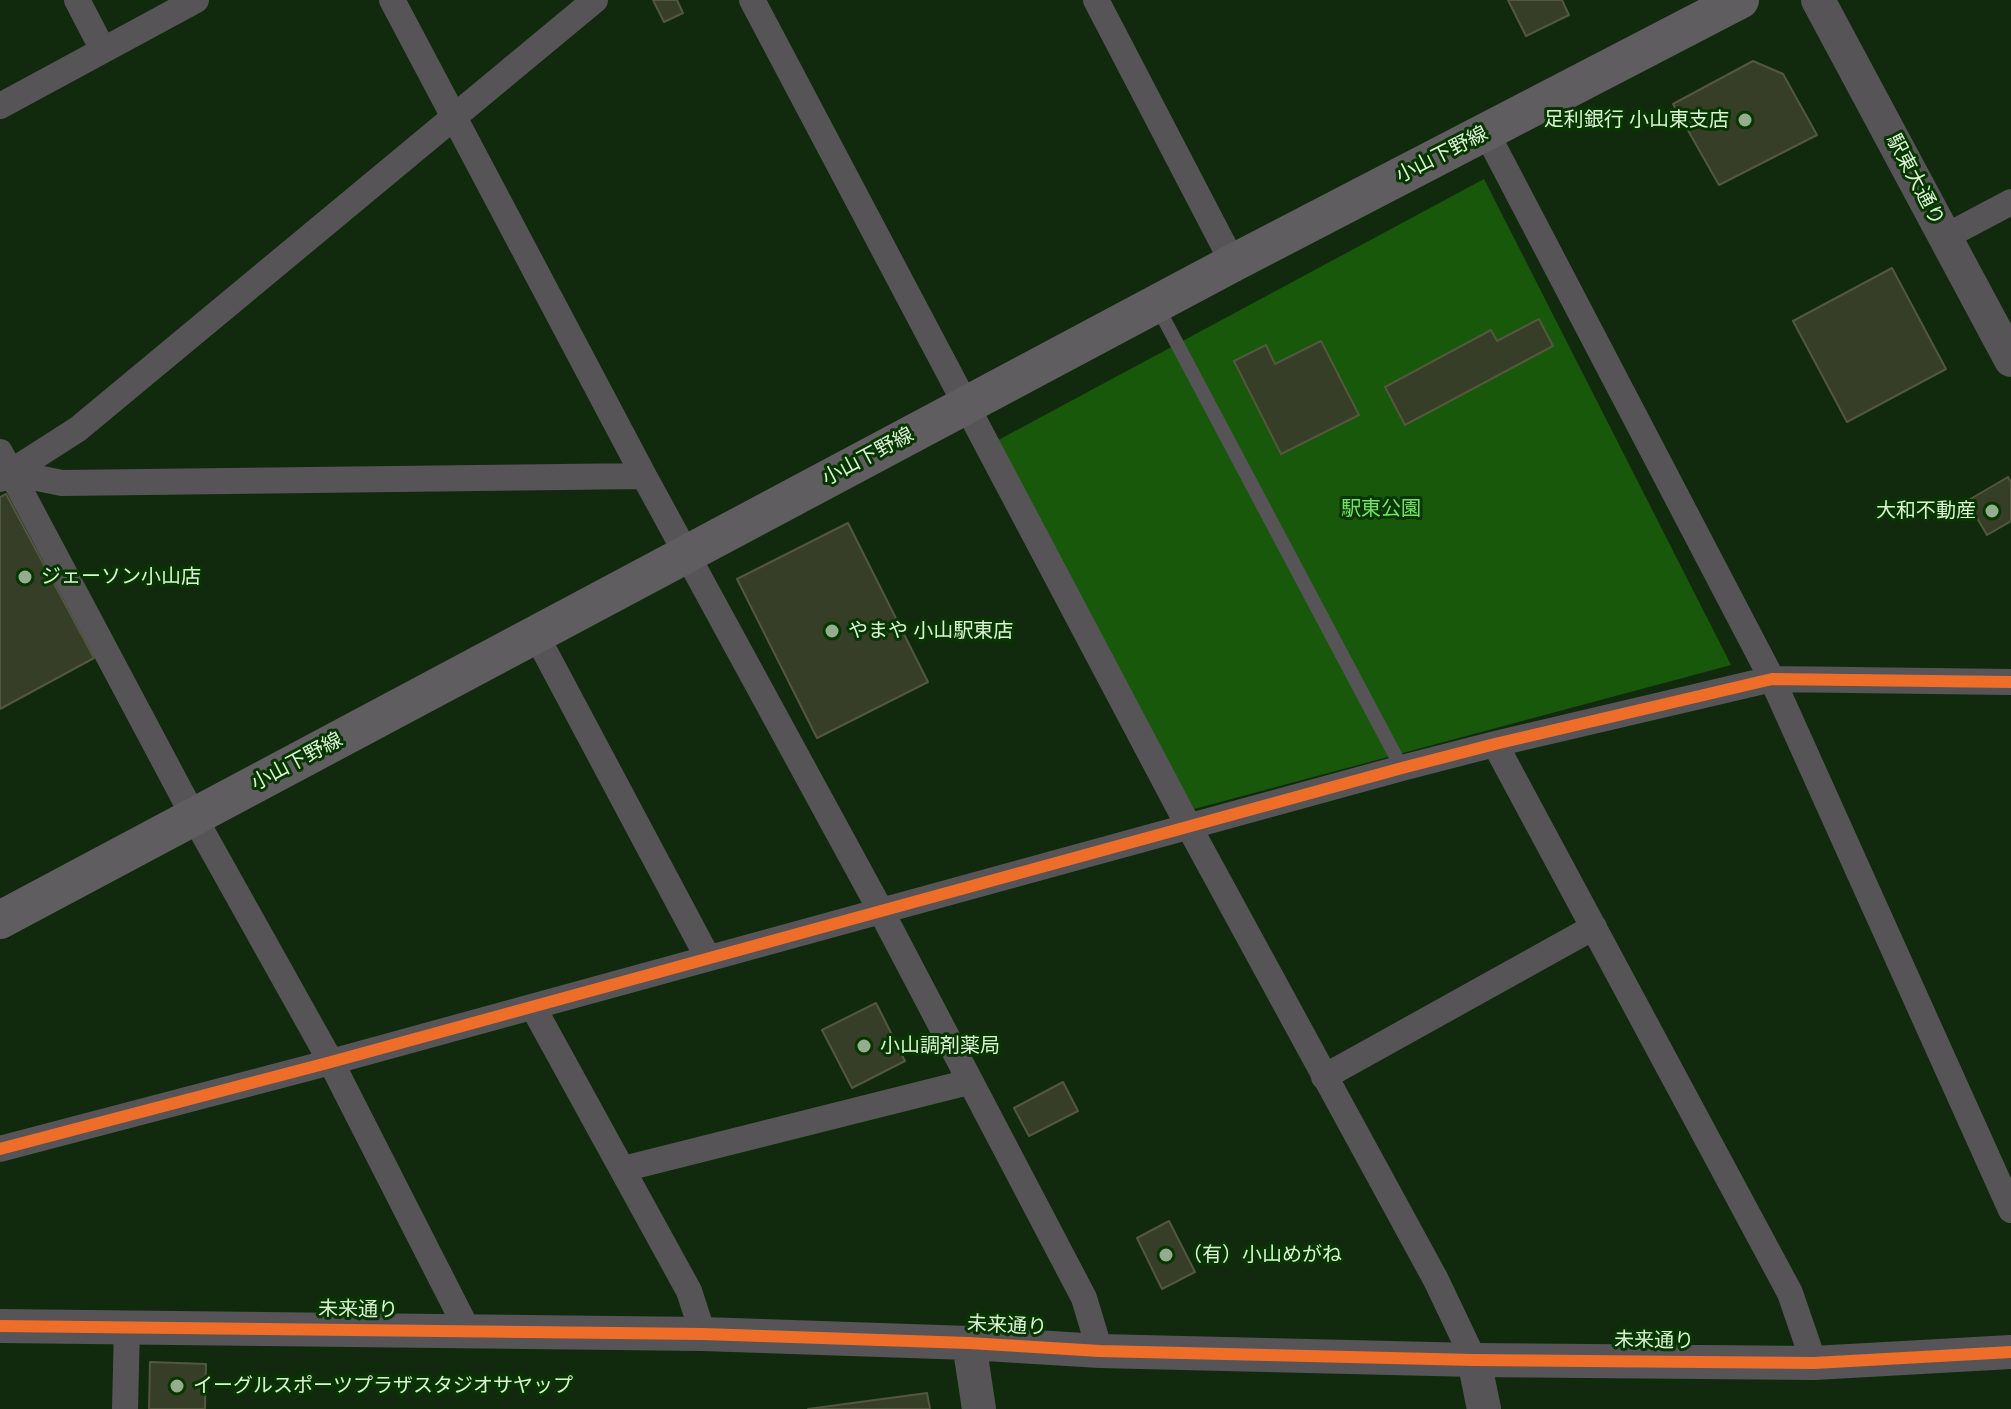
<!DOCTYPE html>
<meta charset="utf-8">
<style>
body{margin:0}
canvas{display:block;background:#112a0d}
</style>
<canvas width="2011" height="1409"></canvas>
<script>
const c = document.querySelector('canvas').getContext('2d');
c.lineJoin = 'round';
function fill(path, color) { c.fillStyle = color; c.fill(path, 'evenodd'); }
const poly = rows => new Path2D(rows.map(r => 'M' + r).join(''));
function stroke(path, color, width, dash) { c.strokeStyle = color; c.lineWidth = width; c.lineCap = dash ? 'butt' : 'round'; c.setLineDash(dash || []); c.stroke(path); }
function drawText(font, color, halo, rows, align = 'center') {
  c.font = font + ' "Noto Sans","Noto Sans JP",sans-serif'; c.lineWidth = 6; c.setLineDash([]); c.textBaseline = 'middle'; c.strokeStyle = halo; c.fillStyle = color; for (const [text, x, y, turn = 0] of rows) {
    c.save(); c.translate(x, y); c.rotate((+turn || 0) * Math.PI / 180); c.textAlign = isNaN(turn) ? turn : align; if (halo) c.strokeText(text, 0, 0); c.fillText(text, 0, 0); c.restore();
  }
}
const green = poly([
 [1484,179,1731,665,1194,809,991,444]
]);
const building = poly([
 [653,0,677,0,683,13,664,22,653,0],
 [1508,0,1562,0,1569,15,1526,36,1508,0],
 [1753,61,1783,74,1817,135,1719,185,1673,104,1753,61],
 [1892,268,1946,369,1847,422,1793,321,1892,268],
 [1539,319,1553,346,1405,425,1385,387,1491,330,1497,341,1539,319],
 [1321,341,1359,415,1281,454,1234,361,1266,345,1275,364,1321,341],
 [2008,477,2011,482,2011,521,1987,535,1967,501,2008,477],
 [6,494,94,658,0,709,0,497,6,494],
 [848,523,928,682,817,738,737,579,848,523],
 [876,1003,905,1061,852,1088,822,1030,876,1003],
 [1063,1082,1078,1111,1029,1136,1014,1108,1063,1082],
 [1169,1221,1195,1272,1162,1289,1137,1238,1169,1221],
 [150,1362,206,1364,205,1409,149,1409,150,1362],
 [927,1393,930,1409,808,1409,927,1393]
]);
const service = poly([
 [1157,306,1402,768]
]);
const minor = poly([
 [77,0,103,50],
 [392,0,644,476,881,911,1084,1298,1100,1351],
 [752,0,1188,825,1436,1280,1474,1360],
 [1096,0,1233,263],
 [0,106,196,0],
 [1486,132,1772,679,2011,1210],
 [1945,237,2011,202],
 [0,452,194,817,331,1062,468,1331],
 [12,473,62,483,644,476],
 [0,479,78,429,595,0],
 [536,635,708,958],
 [1495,744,1790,1293,1814,1363],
 [533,1007,689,1291,703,1334],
 [1324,1077,1594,927],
 [0,1149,331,1062,1402,768,1495,744,1772,679,2011,682],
 [623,1169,969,1082],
 [125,1409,127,1327]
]);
const tertiary = poly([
 [1818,0,2011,360],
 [0,1326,703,1334,969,1343,1100,1351,1474,1360,1814,1363,2011,1352],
 [969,1343,979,1409],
 [1474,1360,1484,1409]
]);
const secondary = poly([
 [0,920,1233,263,1740,0]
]);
const cycleway = poly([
 [0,1149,331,1062,1402,768,1495,744,1772,679,2011,682],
 [0,1326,703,1334,969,1343,1100,1351,1474,1360,1814,1363,2011,1352]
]);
const markers = [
 [1745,120,8,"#94ad8f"],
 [1992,511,8,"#94ad8f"],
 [25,577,8,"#94ad8f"],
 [832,631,8,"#94ad8f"],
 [864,1046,8,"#94ad8f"],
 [1166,1255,8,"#94ad8f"],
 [177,1386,8,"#94ad8f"]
];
const poiNames = [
 ["足利銀行 小山東支店",1729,120,"right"],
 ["大和不動産",1976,511,"right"],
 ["ジェーソン小山店",41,577],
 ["やまや 小山駅東店",848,631],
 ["小山調剤薬局",880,1046],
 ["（有）小山めがね",1182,1255],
 ["イーグルスポーツプラザスタジオサヤップ",193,1386]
];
const streetNames = [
 ["小山下野線",1442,155,-27],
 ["駅東大通り",1915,180,62],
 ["小山下野線",868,457,-28],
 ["小山下野線",297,762,-28],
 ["未来通り",358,1310,1],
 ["未来通り",1007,1326,3],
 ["未来通り",1654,1341,1]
];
const parkNames = [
 ["駅東公園",1381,509]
];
fill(green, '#18580b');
fill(building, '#373e28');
stroke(building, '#52573d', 2);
stroke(service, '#565457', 14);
stroke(minor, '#565457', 26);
stroke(tertiary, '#565457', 34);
stroke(secondary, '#605d61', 38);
stroke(cycleway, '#ee6e29', 12);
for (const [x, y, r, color] of markers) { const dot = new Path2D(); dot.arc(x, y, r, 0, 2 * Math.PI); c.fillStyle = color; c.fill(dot); stroke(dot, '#083601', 3); }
drawText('20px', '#daf3d5', '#083601', poiNames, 'left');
drawText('20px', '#daf3d5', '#083601', streetNames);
drawText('20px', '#75e463', '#083601', parkNames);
</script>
